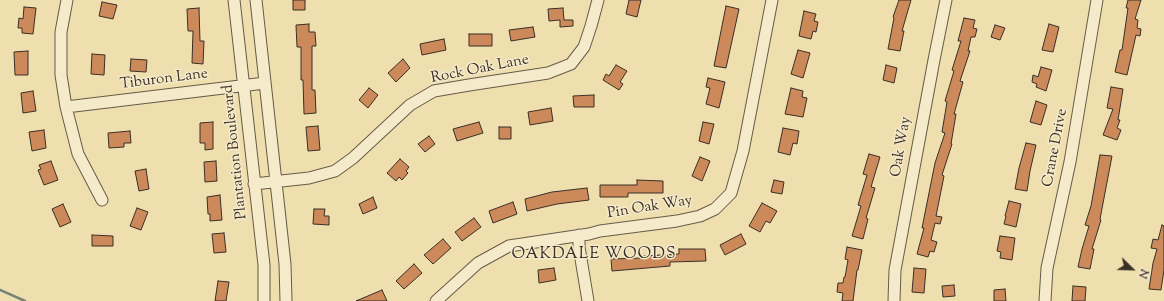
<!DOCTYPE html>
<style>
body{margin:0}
#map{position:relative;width:1164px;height:301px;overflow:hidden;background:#efdfae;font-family:"Sorts Mill Goudy",serif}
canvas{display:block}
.north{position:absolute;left:1112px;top:249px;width:40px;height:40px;-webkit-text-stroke:3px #f5eaca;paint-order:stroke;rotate:113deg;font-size:11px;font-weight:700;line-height:16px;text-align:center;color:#3a2f26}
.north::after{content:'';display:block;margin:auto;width:14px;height:18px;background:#3a2f26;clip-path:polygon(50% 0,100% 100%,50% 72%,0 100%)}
</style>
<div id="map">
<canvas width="1164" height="301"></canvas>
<div class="north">N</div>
</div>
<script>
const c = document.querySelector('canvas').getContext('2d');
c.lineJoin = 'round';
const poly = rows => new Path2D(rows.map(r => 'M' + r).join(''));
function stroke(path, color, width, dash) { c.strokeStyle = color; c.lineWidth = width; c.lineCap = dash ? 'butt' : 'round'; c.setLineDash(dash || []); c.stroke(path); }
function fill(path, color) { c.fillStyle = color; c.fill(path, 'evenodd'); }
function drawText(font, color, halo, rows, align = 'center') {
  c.font = font + ' "Sorts Mill Goudy",serif'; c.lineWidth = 3; c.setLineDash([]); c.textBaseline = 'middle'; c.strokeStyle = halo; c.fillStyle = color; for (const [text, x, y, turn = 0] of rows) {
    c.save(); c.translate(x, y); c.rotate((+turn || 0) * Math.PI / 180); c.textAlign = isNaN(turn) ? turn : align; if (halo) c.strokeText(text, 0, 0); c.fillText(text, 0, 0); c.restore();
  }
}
const stream = poly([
 [0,290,25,301]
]);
const building = poly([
 [293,0,305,0,305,10,293,10,293,0],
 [629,0,641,0,637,17,626,14,629,0],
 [899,0,911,0,902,31,904,31,900,51,888,49,894,18,893,17,899,0],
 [1128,0,1141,0,1135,19,1138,20,1137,28,1141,29,1140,36,1136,35,1127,75,1115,72,1120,50,1122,50,1128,8,1126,8,1128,0],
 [102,2,117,5,113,19,99,16,102,2],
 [726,6,739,9,726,68,714,66,726,6],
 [24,7,36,8,33,34,22,33,22,28,18,28,19,18,23,19,24,7],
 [199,8,200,41,204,41,203,64,192,63,193,31,188,31,187,9,199,8],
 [563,8,564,20,573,20,573,26,560,27,560,20,549,21,548,9,563,8],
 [804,11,816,14,814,21,818,22,816,32,813,31,811,39,799,36,804,11],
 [964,18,975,20,973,28,977,29,975,37,971,37,968,51,970,51,960,81,963,82,954,114,956,114,951,144,952,144,942,175,944,176,936,216,942,217,940,224,935,223,931,240,937,242,934,252,930,251,928,257,917,254,924,228,922,228,935,163,945,133,942,132,947,102,945,101,954,71,952,70,961,41,958,41,964,18],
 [309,24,309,32,315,32,316,46,312,46,312,90,315,90,316,113,304,114,303,80,301,80,301,47,297,47,296,25,309,24],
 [1049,24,1059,27,1053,52,1042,50,1049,24],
 [995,25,1005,28,1000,40,991,37,995,25],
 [533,27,535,37,511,41,509,30,533,27],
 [469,34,492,34,492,46,469,46,469,34],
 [444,39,446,50,422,55,420,44,444,39],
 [798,50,810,53,803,78,791,74,798,50],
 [28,51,28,75,15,75,14,52,28,51],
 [92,54,105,55,104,75,91,74,92,54],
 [131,59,147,60,146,72,130,71,131,59],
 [403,59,410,68,396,82,388,73,403,59],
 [616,65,627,71,620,82,623,84,619,90,603,80,606,74,609,76,616,65],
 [886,65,897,68,894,83,883,80,886,65],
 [1041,67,1052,70,1046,91,1036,87,1037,84,1032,82,1033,75,1038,77,1041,67],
 [708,78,725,82,719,108,706,104,710,88,706,87,708,78],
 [1111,87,1123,89,1118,120,1120,120,1117,128,1121,130,1117,140,1103,135,1113,109,1107,108,1111,87],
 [369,88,378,95,368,108,359,100,369,88],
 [791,88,803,91,802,97,807,98,803,117,785,114,791,88],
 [33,91,36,111,23,113,21,93,33,91],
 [594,95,594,107,574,107,573,96,594,95],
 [1036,101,1047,105,1041,125,1030,122,1036,101],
 [551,108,553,121,530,125,528,112,551,108],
 [213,122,213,149,205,150,205,143,200,143,200,123,213,122],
 [479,122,483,133,457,141,453,129,479,122],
 [703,122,714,124,709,144,699,141,703,122],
 [318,126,320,150,308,151,306,127,318,126],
 [499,127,511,127,511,139,499,139,499,127],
 [783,128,799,131,797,144,793,143,790,155,778,152,783,128],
 [44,130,46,148,32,151,29,132,44,130],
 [130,131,131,143,124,143,124,147,109,148,108,133,130,131],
 [429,136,435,144,425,152,418,144,429,136],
 [1026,143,1036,145,1030,171,1027,191,1015,189,1019,168,1026,143],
 [869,154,880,157,871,187,875,188,866,218,868,219,863,239,852,236,861,206,858,205,867,175,863,174,869,154],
 [1100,155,1112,156,1100,219,1101,220,1092,249,1094,249,1090,269,1078,267,1082,249,1089,226,1085,225,1091,206,1100,155],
 [700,157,710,161,702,181,692,176,700,157],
 [400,159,409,167,406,171,408,173,402,180,399,177,396,181,387,173,400,159],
 [51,161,58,180,44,185,38,170,41,169,39,165,51,161],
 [216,161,217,181,205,182,204,162,216,161],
 [146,169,149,189,139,191,135,171,146,169],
 [637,180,663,181,663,193,628,193,628,197,600,197,600,185,637,185,637,180],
 [774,180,784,182,782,194,771,192,774,180],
 [587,188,589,200,557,204,527,211,525,199,552,192,587,188],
 [220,195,222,220,210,221,210,214,208,214,207,197,220,195],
 [373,197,377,208,363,214,359,204,373,197],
 [1009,201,1021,204,1016,227,1004,224,1006,216,1005,216,1009,201],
 [513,202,517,214,493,223,489,211,513,202],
 [762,203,777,211,770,223,766,221,760,232,749,226,762,203],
 [63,204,71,222,60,227,52,209,63,204],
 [137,208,148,212,141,230,130,226,137,208],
 [314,209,325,209,324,216,329,216,329,225,313,224,314,209],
 [474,218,481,227,462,241,455,232,474,218],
 [1162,225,1164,226,1164,270,1161,290,1149,289,1153,263,1157,249,1151,248,1153,239,1158,240,1162,225],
 [224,233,226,252,214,253,212,234,224,233],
 [741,234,746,244,725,255,720,245,741,234],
 [92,235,113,236,113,246,92,246,92,235],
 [1000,236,1015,238,1012,260,1000,258,1001,252,997,251,1000,236],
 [443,239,451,248,433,264,424,255,443,239],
 [847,247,862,250,858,270,857,270,853,301,842,301,843,293,837,292,838,283,843,283,844,277,845,277,848,260,845,259,847,247],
 [679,249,705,249,706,261,670,262,670,266,612,271,611,259,643,258,643,256,679,254,679,249],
 [414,264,422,273,404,289,396,281,414,264],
 [554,268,556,280,539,283,538,270,554,268],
 [914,268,926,269,924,293,912,292,914,268],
 [218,281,229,282,226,301,215,301,218,281],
 [954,285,955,296,943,297,942,286,954,285],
 [1073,286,1086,287,1085,301,1072,301,1073,286],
 [1005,289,1006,301,994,301,994,290,1005,289],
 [382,290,387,301,356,301,382,290]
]);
const minor = poly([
 [67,0,61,32,61,75,66,107,78,154,102,200],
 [234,0,264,265,264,301],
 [256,0,285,264,286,301],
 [66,107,265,83],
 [254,184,309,178,335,171,353,158,410,105,434,91,469,85,548,73,571,64,584,47,591,26,598,0],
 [579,235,579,247,588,301],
 [436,301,478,263,509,246,589,234,600,231,677,221,700,216,715,209,731,193,743,151,772,0],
 [894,301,895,270,934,60,946,0],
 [1045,301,1047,268,1070,162,1097,0]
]);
const streetNames = [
 ["Rock Oak Lane",480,70,-11],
 ["Tiburon Lane",164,80,-7],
 ["Oak Way",902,147,-80],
 ["Crane Drive",1056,148,-79],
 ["Plantation Boulevard",236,152,-96],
 ["Pin Oak Way",650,208,-9]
];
const neighbourhoodNames = [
 ["OAKDALE WOODS",594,255]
];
stroke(stream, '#748478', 2.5);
fill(building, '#cc895a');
stroke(building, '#3a2f26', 1);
stroke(minor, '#675b48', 13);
stroke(minor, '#f5eaca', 11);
drawText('15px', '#3a2f26', '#f5eaca', streetNames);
c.letterSpacing = '1px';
drawText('16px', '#3a2f26', '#f5eaca', neighbourhoodNames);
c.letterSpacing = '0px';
</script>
